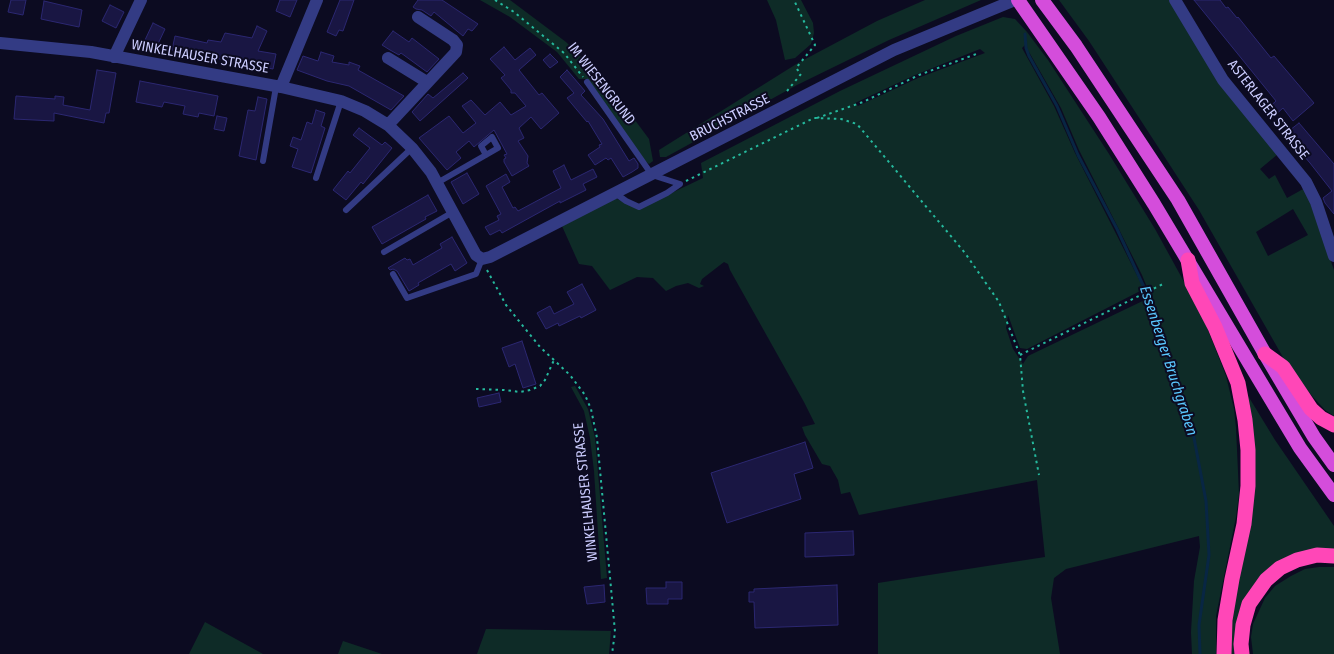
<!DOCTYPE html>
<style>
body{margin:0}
canvas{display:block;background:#0c0b21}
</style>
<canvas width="1334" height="654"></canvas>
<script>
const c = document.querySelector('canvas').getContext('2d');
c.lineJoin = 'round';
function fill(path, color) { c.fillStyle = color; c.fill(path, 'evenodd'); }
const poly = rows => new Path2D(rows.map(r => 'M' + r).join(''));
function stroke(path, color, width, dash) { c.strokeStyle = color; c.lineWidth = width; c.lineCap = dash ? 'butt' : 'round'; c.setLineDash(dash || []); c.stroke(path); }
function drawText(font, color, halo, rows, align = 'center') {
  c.font = font + ' "Fira Sans Condensed",sans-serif'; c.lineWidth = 4; c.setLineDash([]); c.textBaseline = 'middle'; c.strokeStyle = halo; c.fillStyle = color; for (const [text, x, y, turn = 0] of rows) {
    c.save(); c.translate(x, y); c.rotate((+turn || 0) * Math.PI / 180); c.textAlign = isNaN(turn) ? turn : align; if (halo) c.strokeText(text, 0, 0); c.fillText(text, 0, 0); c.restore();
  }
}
const green = poly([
 [480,0,510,0,566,42,593,69,623,104,649,139,653,161,649,164,644,160,588,79,579,79,557,52,510,17],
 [767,0,801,0,813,23,814,33,811,44,795,58,785,60,776,20],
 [925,0,981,0,889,40,797,85,666,157,660,157,659,150,798,63,877,21],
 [1059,0,1170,0,1278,154,1260,169,1269,179,1275,175,1287,198,1305,188,1334,270,1334,416,1325,410,1313,397,1288,366,1199,210,1164,156,1089,41],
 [1293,209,1308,235,1268,256,1256,232],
 [1003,17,1015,19,1027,32,1048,60,1109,154,1155,229,1194,300,1206,325,1226,376,1234,409,1236,428,1239,494,1236,517,1216,616,1216,654,1192,654,1191,632,1194,581,1200,547,1199,536,1066,569,1054,578,1051,598,1060,654,878,654,878,583,1045,557,1037,480,859,515,850,492,841,494,838,480,830,466,822,464,805,435,802,427,815,424,804,402,730,270,728,264,724,262,702,279,700,284,704,286,699,288,688,283,676,286,666,291,653,278,637,277,610,290,592,266,579,264,562,226,615,198,638,209,703,178,701,163,840,91,956,36],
 [1025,45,1061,108,1079,150,1142,275,1151,297,1028,356,1023,364,1013,349,1006,328,1008,315,1020,348,1027,349,1144,289,1075,153,1054,106,1022,48],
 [980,49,985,53,918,78,858,106,855,103,915,75],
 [575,386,588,409,595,438,607,578,601,579,594,471,590,438,584,411,571,387],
 [1242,386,1275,440,1334,526,1334,551,1268,574,1237,654,1230,654,1228,635,1241,560],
 [1319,567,1334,567,1334,654,1253,654,1251,637,1253,624,1265,598,1275,586,1291,576,1305,569],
 [205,622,263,654,189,654],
 [486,629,611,631,609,654,477,654],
 [343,641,382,654,338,654]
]);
const stream = poly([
 [1025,34,1026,48,1029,56,1057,106,1078,155,1117,229,1150,300,1158,328,1194,438,1206,501,1209,555,1199,625,1200,654]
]);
const building = poly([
 [11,0,26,0,23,15,8,12,11,0],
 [280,0,297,0,290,17,276,11,280,0],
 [340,0,354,0,343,31,339,30,336,36,327,32,340,0],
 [418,0,442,0,478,24,472,31,468,29,463,36,434,12,431,16,422,10,416,9,413,7,418,0],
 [1194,0,1220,0,1226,8,1228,7,1237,18,1238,17,1271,58,1274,56,1314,103,1293,121,1283,108,1272,118,1266,110,1276,101,1194,0],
 [44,1,82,10,79,27,41,19,44,1],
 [110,5,124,12,116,28,102,21,110,5],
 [153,23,165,29,157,46,145,40,153,23],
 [257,26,267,31,258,51,276,54,273,69,172,50,175,36,207,43,208,40,221,42,225,33,252,38,257,26],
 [393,31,409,42,412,38,439,59,427,72,401,53,399,55,390,50,382,45,393,31],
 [504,47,515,60,530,48,536,55,519,70,539,95,542,93,559,113,541,129,531,117,519,128,524,138,518,141,528,156,527,163,529,166,512,176,504,162,504,159,506,158,504,155,507,154,494,130,474,147,469,141,456,152,461,158,447,170,419,138,449,116,463,133,476,123,462,106,471,100,485,115,500,102,511,115,526,106,515,93,511,93,511,90,501,78,505,75,490,59,504,47],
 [321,52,334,56,332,62,349,65,349,62,360,66,358,70,404,96,391,110,349,86,327,81,297,70,303,56,318,61,321,52],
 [550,54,558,62,550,68,543,60,550,54],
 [97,70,116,73,109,113,106,113,104,123,54,113,54,121,14,119,16,96,55,99,55,96,64,97,63,105,90,110,97,70],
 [567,70,585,91,581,95,603,119,629,161,634,158,638,164,638,168,632,172,623,177,611,158,608,160,606,158,595,165,588,155,600,147,599,145,602,144,588,121,587,122,567,98,574,93,560,77,567,70],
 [463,73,468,78,420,121,412,112,428,94,433,98,463,73],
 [140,81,218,96,214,116,199,113,198,117,183,114,185,106,164,102,162,107,136,102,140,81],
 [258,97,267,99,256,160,239,156,248,110,255,111,258,97],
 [316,110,325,113,321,126,325,128,311,173,292,167,298,149,290,146,293,137,301,140,307,122,312,124,316,110],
 [217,116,227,118,224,131,214,129,217,116],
 [1299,123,1334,164,1334,214,1325,203,1323,198,1332,191,1310,163,1285,134,1299,123],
 [359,128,382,145,385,142,392,148,363,184,361,182,346,200,333,190,348,171,350,173,370,148,353,135,359,128],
 [564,165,571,180,593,169,597,177,583,184,586,190,560,203,560,201,502,233,500,230,490,235,485,227,499,220,497,216,501,214,486,186,506,174,510,182,502,187,513,208,515,207,518,211,561,188,553,171,564,165],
 [467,173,479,194,463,204,451,182,467,173],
 [428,195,437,211,425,217,426,219,382,244,372,227,428,195],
 [452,237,467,263,455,271,451,264,418,283,419,285,409,291,397,271,393,269,390,270,388,268,405,258,407,260,410,259,413,265,442,248,440,244,452,237],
 [582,284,596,310,581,318,580,316,559,326,558,323,546,329,537,313,550,306,554,314,574,304,567,292,582,284],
 [522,341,536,384,523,388,515,364,509,367,502,348,522,341],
 [499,393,501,402,479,407,477,398,499,393],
 [805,442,813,468,794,474,801,499,727,523,711,473,805,442],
 [853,531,854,555,805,557,805,533,853,531],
 [666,582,682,582,682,599,668,599,668,604,647,604,646,588,666,588,666,582],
 [604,585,605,602,587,604,584,587,604,585],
 [837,585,838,625,755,628,754,602,749,602,749,592,754,592,754,589,837,585]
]);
const path = poly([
 [495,0,514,12,564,53,583,77],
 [787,91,801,74,796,68,815,45,794,0],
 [817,118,863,102,919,75,979,53],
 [686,181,814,118,841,119,857,124,965,253,999,302,1020,355,1023,391,1039,475],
 [487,270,506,305,540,347,570,375,585,395,591,409,597,438,611,588,615,632,612,654],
 [1020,355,1163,284],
 [476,389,504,390,520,392,530,390,540,386,545,380,554,360]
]);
const service = poly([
 [587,82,652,175,680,184,667,193,639,207,626,201,615,193],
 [263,161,276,87],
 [316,178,341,101],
 [437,183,498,148,492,137,481,146,486,155],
 [346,210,412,148],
 [384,252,453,212],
 [393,274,407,298,476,274,482,259]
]);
const minor = poly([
 [1175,0,1223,80,1306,182,1316,202,1334,256],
 [0,43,91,52,281,87,341,101,365,111,388,125,412,148,431,172,476,255,482,259,490,257,894,50,1015,0],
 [114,57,141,0],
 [388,58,427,82],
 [281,87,317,0],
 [388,125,456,52,457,45,453,40,418,17]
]);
const trunk = poly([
 [1018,0,1099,117,1154,204,1300,448,1334,495],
 [1042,0,1076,46,1178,200,1265,354,1314,437,1334,465]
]);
const motorway = poly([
 [1188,260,1192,283,1215,327,1238,383,1245,420,1248,450,1248,486,1244,524,1232,579,1225,620,1224,654],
 [1265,354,1283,367,1311,409,1321,418,1334,425],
 [1242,654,1241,644,1243,625,1249,604,1266,580,1280,568,1297,560,1317,555,1334,556]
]);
const streetNames = [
 ["WINKELHAUSER STRASSE",200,57,10],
 ["IM WIESENGRUND",601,84,52],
 ["ASTERLAGER STRASSE",1268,110,52],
 ["BRUCHSTRASSE",730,118,-27],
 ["WINKELHAUSER STRASSE",586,492,-96]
];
const waterNames = [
 ["Essenberger Bruchgraben",1168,361,72]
];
fill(green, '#0e2b27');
stroke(stream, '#082644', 3);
fill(building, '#191643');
stroke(building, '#2b2771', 1);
stroke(path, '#25b99d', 2, [2.5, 4]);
stroke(service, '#333b84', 6);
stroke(minor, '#333b84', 12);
stroke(trunk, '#d44ddb', 14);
stroke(motorway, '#ff47b7', 15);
drawText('14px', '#cccdff', '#0c0b21', streetNames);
drawText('italic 15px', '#5ac8ff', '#0c0b21', waterNames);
</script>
